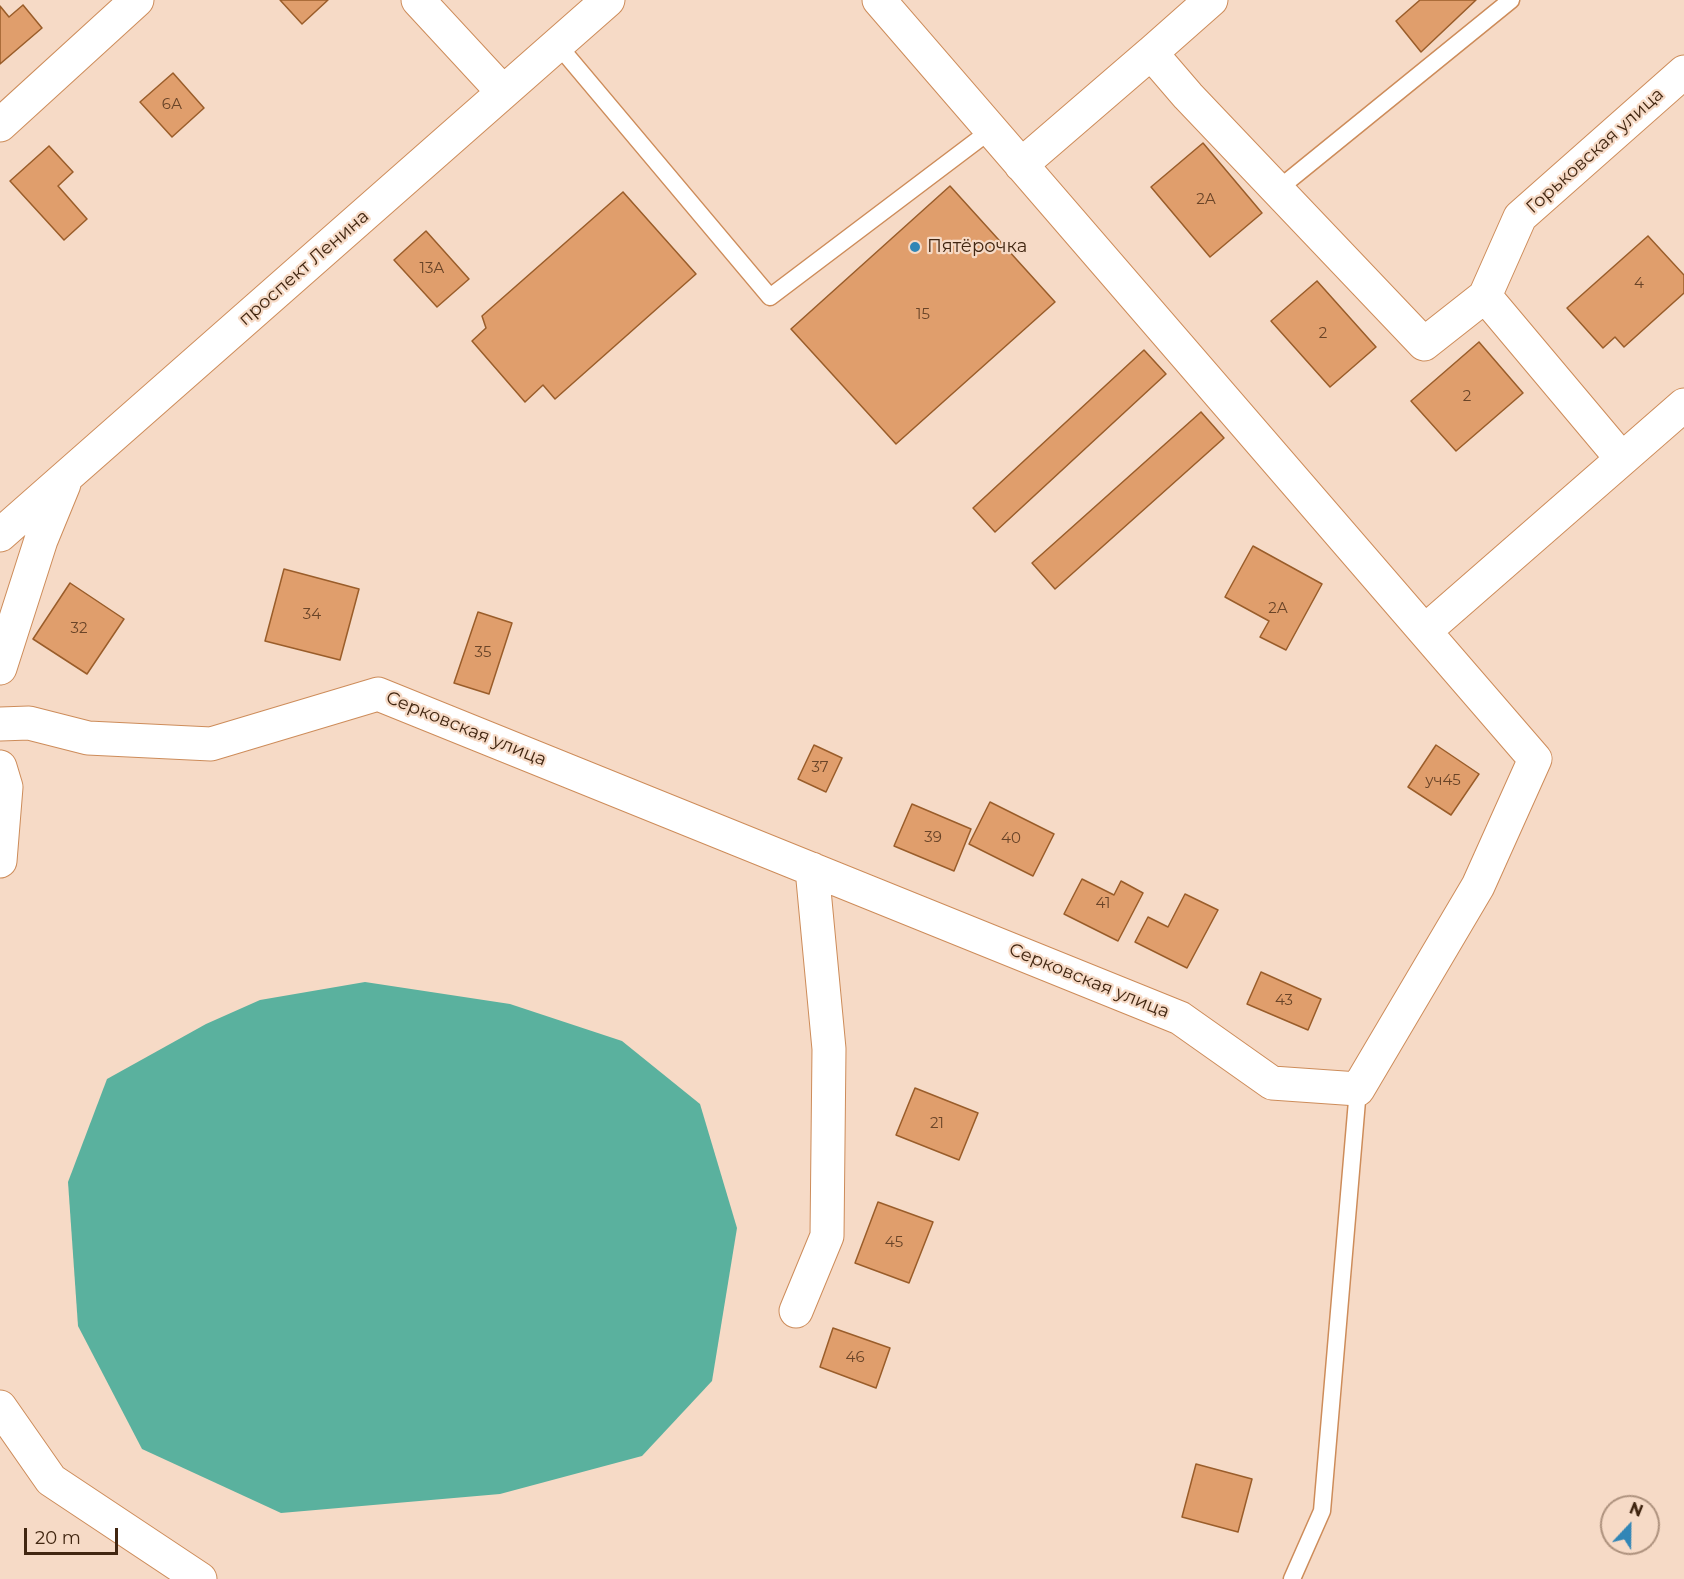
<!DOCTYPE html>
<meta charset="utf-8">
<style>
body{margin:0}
#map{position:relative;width:1684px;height:1579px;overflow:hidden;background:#f6dac6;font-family:Montserrat,sans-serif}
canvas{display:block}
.north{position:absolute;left:1600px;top:1495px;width:60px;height:60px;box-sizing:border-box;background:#f6dac6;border:2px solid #ae927e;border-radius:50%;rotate:22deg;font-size:16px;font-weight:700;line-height:24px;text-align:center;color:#412611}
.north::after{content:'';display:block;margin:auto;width:21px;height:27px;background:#3186b6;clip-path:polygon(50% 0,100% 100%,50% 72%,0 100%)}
.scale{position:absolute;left:24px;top:1528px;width:94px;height:27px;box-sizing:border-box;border:3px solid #412611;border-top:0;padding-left:8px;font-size:18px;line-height:21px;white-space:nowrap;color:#412611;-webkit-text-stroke:4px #f6dac6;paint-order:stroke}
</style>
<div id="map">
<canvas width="1684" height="1579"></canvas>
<div class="north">N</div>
<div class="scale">20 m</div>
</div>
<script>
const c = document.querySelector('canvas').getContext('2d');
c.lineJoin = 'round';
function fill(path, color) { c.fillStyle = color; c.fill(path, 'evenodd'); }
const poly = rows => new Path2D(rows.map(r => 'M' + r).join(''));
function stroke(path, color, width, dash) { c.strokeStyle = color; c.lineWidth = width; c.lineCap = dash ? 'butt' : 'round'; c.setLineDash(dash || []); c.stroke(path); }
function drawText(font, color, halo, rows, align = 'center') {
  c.font = font + ' Montserrat,sans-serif'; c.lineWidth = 4.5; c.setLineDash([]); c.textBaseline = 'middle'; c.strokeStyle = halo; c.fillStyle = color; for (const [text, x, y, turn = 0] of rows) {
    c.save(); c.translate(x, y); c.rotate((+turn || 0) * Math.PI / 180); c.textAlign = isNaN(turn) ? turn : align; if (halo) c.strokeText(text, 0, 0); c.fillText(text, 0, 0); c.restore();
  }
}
const water = poly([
 [365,982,510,1004,622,1041,700,1104,737,1228,712,1381,642,1456,500,1494,281,1513,142,1449,78,1326,68,1182,107,1079,206,1024,260,1000]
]);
const building = poly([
 [280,0,328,0,302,24,280,0],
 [1420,0,1476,0,1421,52,1396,21,1420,0],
 [23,5,42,28,0,64,0,6,9,17,23,5],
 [173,73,204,108,172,137,140,102,173,73],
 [1203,143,1262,213,1210,257,1151,187,1203,143],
 [49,146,73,172,58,186,87,219,64,240,10,181,49,146],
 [950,186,1055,302,896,444,791,329,950,186],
 [623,192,696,274,555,399,543,385,525,402,472,341,486,328,482,316,623,192],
 [426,231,469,279,437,307,394,260,426,231],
 [1648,236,1684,275,1684,293,1624,347,1615,337,1603,348,1567,308,1648,236],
 [1317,281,1376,347,1330,387,1271,321,1317,281],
 [1479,342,1523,393,1456,451,1411,401,1479,342],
 [1144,350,1166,374,995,532,973,508,1144,350],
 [1201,412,1224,438,1055,589,1032,563,1201,412],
 [1253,546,1322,584,1286,650,1260,637,1269,621,1225,597,1253,546],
 [284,569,359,589,340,660,265,641,284,569],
 [70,583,124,619,87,674,33,639,70,583],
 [478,612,512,623,489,694,454,683,478,612],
 [814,745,842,758,826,792,798,779,814,745],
 [1436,745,1479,774,1451,815,1408,787,1436,745],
 [990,802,1054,834,1033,876,969,844,990,802],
 [912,804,971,829,954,871,894,846,912,804],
 [1082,879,1114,895,1121,881,1143,893,1118,941,1064,914,1082,879],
 [1185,894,1218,910,1187,968,1135,942,1148,917,1168,927,1185,894],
 [1261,972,1321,999,1308,1030,1247,1004,1261,972],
 [915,1088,978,1113,959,1160,896,1135,915,1088],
 [878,1202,933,1222,909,1283,855,1263,878,1202],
 [833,1328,890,1348,876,1388,820,1367,833,1328],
 [1196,1464,1252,1479,1238,1532,1182,1517,1196,1464]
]);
const lane = poly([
 [558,45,770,297,991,130],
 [1277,190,1511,0],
 [1292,1579,1322,1511,1358,1089]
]);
const street = poly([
 [418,0,503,92],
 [1151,53,1211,0],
 [0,125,137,0],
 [1021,165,1151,53,1188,96,1424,344,1485,296,1520,217,1684,72],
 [1485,296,1622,459],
 [0,535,608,0],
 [1425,631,1684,405],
 [0,668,41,540,64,484],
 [0,724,29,723,88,738,211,744,378,694,1180,1018,1272,1083,1358,1089,1478,886,1535,759,879,0],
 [0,767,6,787,0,861],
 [796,1311,827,1236,829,1049,812,869],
 [0,1407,51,1480,200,1579]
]);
const markers = [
 [915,247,6,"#3186b6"]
];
const numberNames = [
 ["6А",172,105],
 ["2А",1206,200],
 ["13А",432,269],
 ["4",1639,284],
 ["15",923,315],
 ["2",1323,334],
 ["2",1467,397],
 ["2А",1278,609],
 ["34",312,615],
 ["32",79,629],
 ["35",483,653],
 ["37",820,768],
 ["уч45",1443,781],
 ["39",933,838],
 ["40",1011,839],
 ["41",1103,904],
 ["43",1284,1001],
 ["21",937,1124],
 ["45",894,1243],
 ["46",855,1358]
];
const streetNames = [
 ["Горьковская улица",1595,151,-42],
 ["проспект Ленина",304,268,-41],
 ["Серковская улица",466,729,22],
 ["Серковская улица",1089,981,22]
];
const poiNames = [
 ["Пятёрочка",927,247]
];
fill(water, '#5ab19e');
fill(building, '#e09e6c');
stroke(building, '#9a5d2a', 1.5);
stroke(lane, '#cd8c5a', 19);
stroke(street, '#cd8c5a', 35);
stroke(lane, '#fff', 16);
stroke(street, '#fff', 33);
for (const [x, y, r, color] of markers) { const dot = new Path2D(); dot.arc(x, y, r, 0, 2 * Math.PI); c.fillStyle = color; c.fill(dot); stroke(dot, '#f6dac6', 2); }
drawText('15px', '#694428', null, numberNames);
drawText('18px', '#412611', '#f6dac6', streetNames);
drawText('18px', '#412611', '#f6dac6', poiNames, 'left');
</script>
